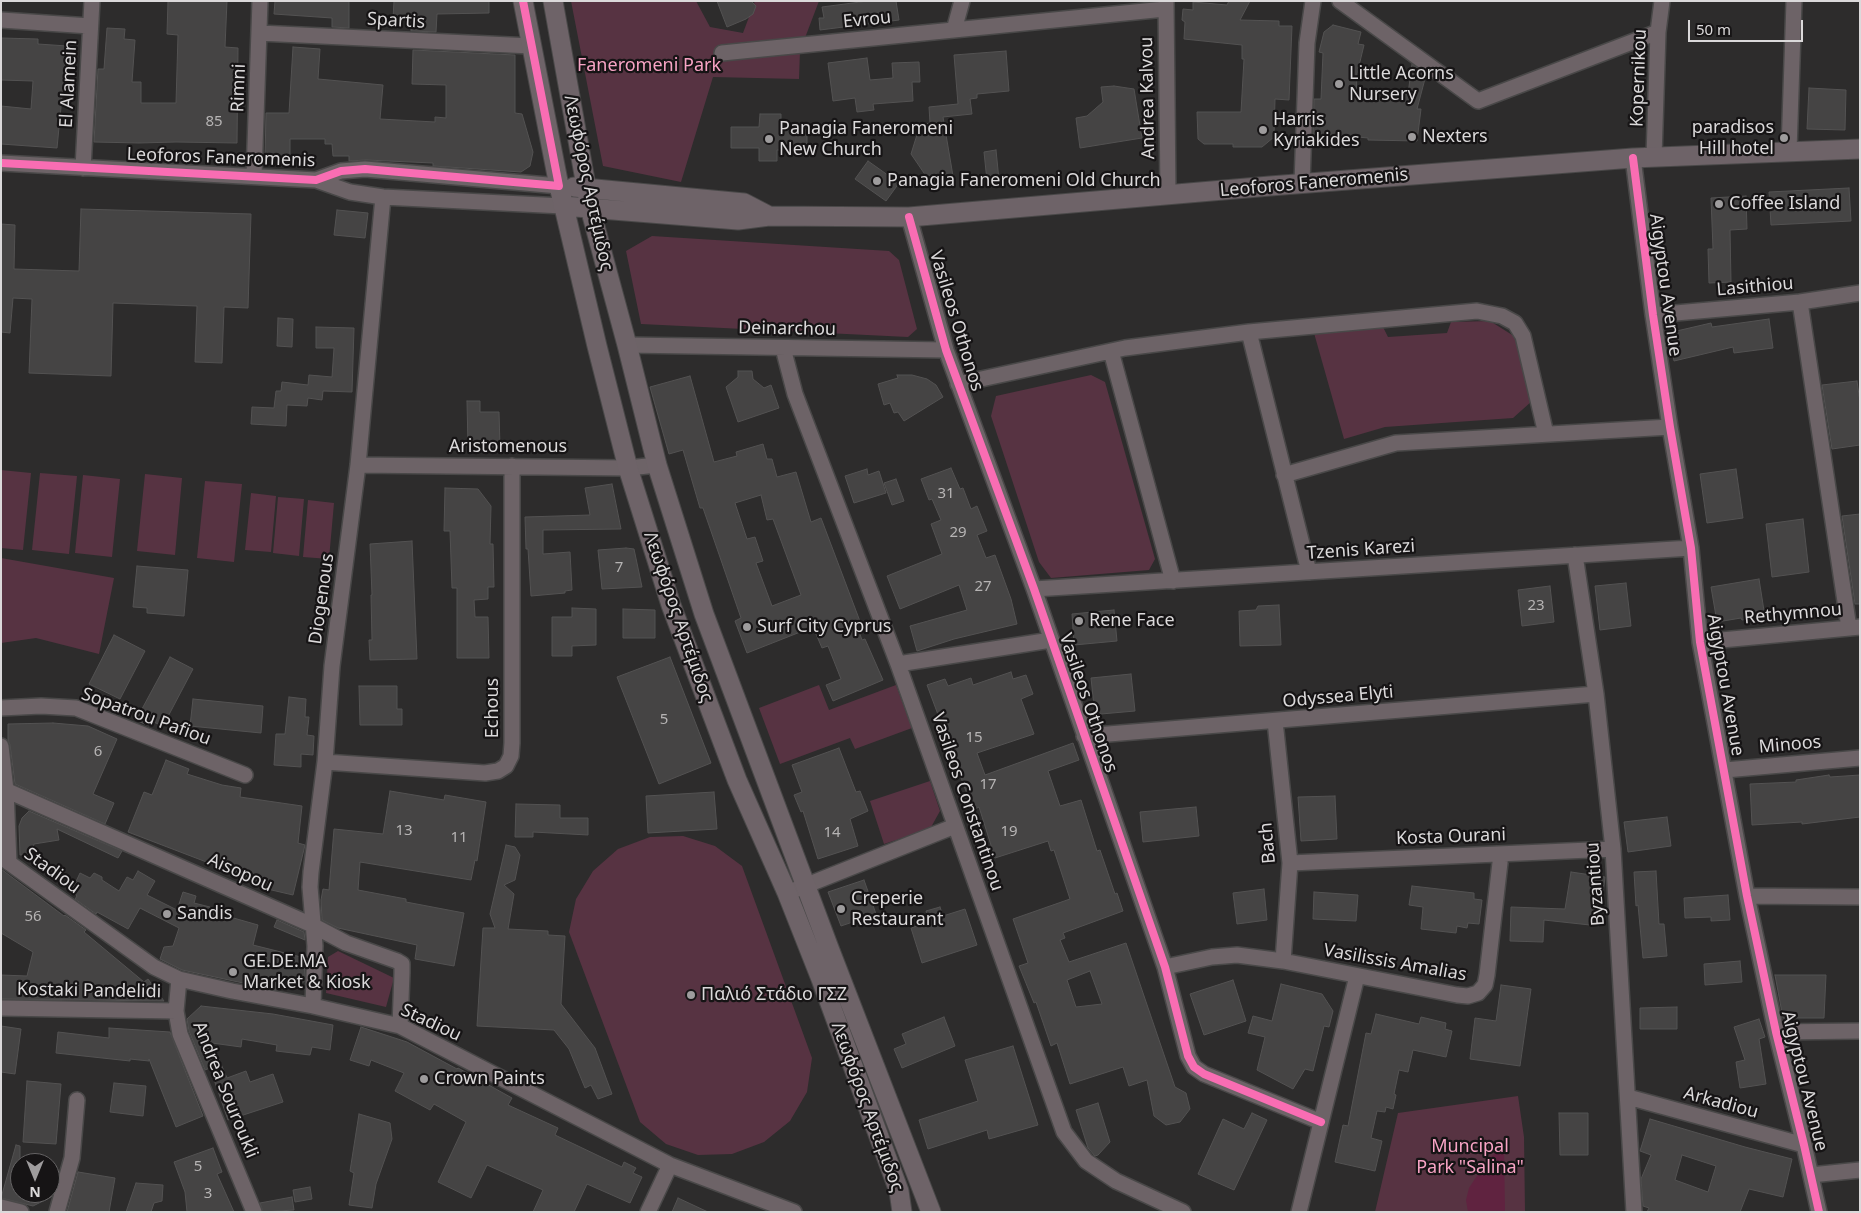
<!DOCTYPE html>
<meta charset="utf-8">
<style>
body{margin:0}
#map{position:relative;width:1861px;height:1213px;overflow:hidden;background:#2d2c2c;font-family:"Noto Sans",sans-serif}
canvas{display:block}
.frame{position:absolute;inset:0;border:2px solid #dbd9da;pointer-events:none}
.north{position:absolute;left:10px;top:1153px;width:50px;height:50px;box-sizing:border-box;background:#161415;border:1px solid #656364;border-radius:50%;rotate:180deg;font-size:14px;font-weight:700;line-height:20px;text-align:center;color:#dbd9da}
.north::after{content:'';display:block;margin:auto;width:18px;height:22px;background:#9e9c9d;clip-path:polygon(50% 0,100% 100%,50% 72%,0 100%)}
.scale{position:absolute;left:1688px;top:20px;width:115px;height:22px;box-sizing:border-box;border:2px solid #dbd9da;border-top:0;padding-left:6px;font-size:15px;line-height:18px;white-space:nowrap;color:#dbd9da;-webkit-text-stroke:4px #161415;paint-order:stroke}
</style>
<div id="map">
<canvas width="1861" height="1213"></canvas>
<div class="frame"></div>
<div class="north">N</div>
<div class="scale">50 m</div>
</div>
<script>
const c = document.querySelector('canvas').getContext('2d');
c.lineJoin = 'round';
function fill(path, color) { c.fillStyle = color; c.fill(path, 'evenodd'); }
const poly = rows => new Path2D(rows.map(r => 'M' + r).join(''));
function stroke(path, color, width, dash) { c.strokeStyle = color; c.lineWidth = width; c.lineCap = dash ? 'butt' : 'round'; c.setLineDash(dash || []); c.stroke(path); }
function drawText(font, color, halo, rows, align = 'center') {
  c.font = font + ' "Noto Sans",sans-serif'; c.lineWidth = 4.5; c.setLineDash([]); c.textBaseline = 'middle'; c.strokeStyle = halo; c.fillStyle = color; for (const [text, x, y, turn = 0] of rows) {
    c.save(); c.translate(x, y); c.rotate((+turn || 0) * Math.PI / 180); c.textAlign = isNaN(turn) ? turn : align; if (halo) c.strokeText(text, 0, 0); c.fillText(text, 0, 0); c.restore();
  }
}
const green = poly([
 [571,1,696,1,710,27,743,33,755,1,819,1,800,51,799,79,713,77,681,182,603,166],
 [652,236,889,251,899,260,917,329,908,337,641,324,626,251],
 [1490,321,1517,338,1532,401,1513,418,1385,427,1344,439,1314,333,1383,327,1388,337,1447,333,1451,322],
 [1091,375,1105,382,1155,559,1149,570,1051,578,1039,562,991,416,996,396],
 [1,470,31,473,23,550,1,548],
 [40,473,77,476,69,554,32,550],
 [145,474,182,478,175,555,137,551],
 [83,475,120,479,112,557,75,553],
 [205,481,242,484,234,562,197,558],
 [251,493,276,496,271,552,245,550],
 [278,497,304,499,299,556,273,553],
 [308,500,334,503,329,559,303,557],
 [1,558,114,578,99,654,36,638,1,643],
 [819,685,829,710,896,685,912,728,855,749,850,738,780,764,759,708],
 [930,781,940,811,930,829,884,844,870,801],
 [683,836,715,846,742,866,812,1058,807,1092,790,1121,764,1142,732,1154,698,1155,666,1144,640,1122,569,932,576,899,593,871,618,849,650,837],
 [338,951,394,978,386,1007,326,993,328,957],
 [1518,1096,1524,1137,1525,1212,1375,1212,1398,1113]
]);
const water = poly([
 [1500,1148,1504,1150,1505,1212,1468,1212,1466,1200,1469,1188,1486,1162]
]);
const building = poly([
 [168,1,227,1,225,47,238,48,237,143,176,142,139,143,94,142,98,69,104,69,107,28,125,29,124,39,135,40,132,82,141,82,141,103,176,103,178,35,167,34,168,1],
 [275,1,349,1,349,28,332,27,332,18,274,14,275,1],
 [394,1,489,1,489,13,437,14,436,32,411,31,411,20,393,19,394,1],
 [717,1,751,1,756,6,753,14,746,19,727,27,717,1],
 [868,1,896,1,899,20,820,30,819,18,824,18,822,7,868,1],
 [1229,1,1250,1,1240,20,1279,21,1279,26,1292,26,1289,100,1275,99,1274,137,1262,147,1233,147,1233,144,1204,144,1198,139,1197,112,1241,112,1244,59,1242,59,1242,45,1184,39,1185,22,1182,20,1183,9,1193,10,1193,2,1227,5,1229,1],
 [1333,25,1361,32,1358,44,1364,45,1357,74,1356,99,1400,101,1399,94,1408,94,1412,64,1426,75,1417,109,1421,109,1417,141,1368,140,1368,138,1337,135,1325,143,1313,142,1314,99,1321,99,1323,53,1319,52,1324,32,1333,25],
 [1,38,38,39,38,44,67,46,57,148,1,144,1,106,31,109,33,81,1,80,1,38],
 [293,47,320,49,318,79,383,85,380,119,435,122,435,117,446,118,446,85,412,84,413,50,515,55,515,113,522,114,533,152,530,166,521,172,433,166,433,163,366,160,349,161,349,156,333,156,332,144,325,144,325,139,290,139,290,158,265,158,266,113,289,113,293,47],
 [1006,51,1009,91,977,94,977,98,970,99,972,114,943,117,953,176,926,176,911,154,920,125,930,123,929,107,958,104,954,55,1006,51],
 [867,58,870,80,893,78,892,63,919,62,920,82,912,82,913,101,873,104,874,110,857,112,855,98,833,101,828,63,867,58],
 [1114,86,1134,89,1142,138,1080,148,1076,118,1087,116,1103,102,1101,87,1114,86],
 [1809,88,1846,90,1845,130,1807,129,1809,88],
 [760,114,781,114,781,130,807,130,807,151,777,150,777,161,759,161,759,148,731,148,731,127,759,127,760,114],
 [996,150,999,180,987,181,984,152,996,150],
 [868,161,899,183,886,201,855,179,868,161],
 [1849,188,1851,221,1771,225,1769,192,1849,188],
 [1746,196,1747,229,1730,230,1731,282,1709,283,1708,249,1713,249,1711,198,1746,196],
 [81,209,251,214,248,308,224,307,222,363,195,362,197,306,113,303,111,376,29,373,32,299,13,298,10,333,1,332,1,224,15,225,14,269,79,271,81,209],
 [337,210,368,213,365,238,334,235,337,210],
 [278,318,293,319,292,347,277,346,278,318],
 [1769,319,1773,348,1734,353,1733,347,1674,361,1668,333,1711,323,1712,327,1769,319],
 [316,327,354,328,352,392,323,391,322,400,308,398,307,406,287,405,286,426,251,424,252,407,274,408,276,391,281,391,282,382,308,385,309,375,332,377,334,348,316,348,316,327],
 [738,371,752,371,753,379,764,388,771,385,779,408,738,422,726,387,738,377,738,371],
 [897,375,912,375,927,379,936,385,943,397,904,421,898,412,894,413,890,403,884,405,878,384,898,378,897,375],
 [690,376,714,462,737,456,736,452,763,444,767,459,772,459,777,477,796,472,811,522,821,518,861,624,857,626,862,640,865,639,883,680,833,701,826,685,841,679,828,646,822,648,813,627,747,653,735,621,741,618,703,508,700,508,683,450,669,454,650,387,690,376],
 [761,495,767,520,773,519,801,595,772,606,756,563,763,561,755,537,747,539,735,503,761,495],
 [1857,381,1860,402,1860,445,1832,449,1822,385,1857,381],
 [467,401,480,401,480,412,499,412,500,447,468,447,467,401],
 [951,468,960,489,963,488,971,509,977,506,987,531,977,535,986,558,995,555,1011,599,1017,624,954,639,917,651,910,626,967,610,959,585,900,609,887,576,942,554,931,524,941,520,932,499,929,500,921,479,951,468],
 [867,469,868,475,879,471,886,493,854,503,845,476,867,469],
 [1736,469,1743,518,1707,523,1700,474,1736,469],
 [896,479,904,501,892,505,884,483,896,479],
 [612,484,621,529,543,530,543,554,570,552,572,590,565,591,565,593,531,596,528,549,526,549,525,517,590,515,585,488,612,484],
 [445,488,478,489,491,506,490,544,493,544,494,587,488,587,488,599,474,600,475,617,488,617,489,658,457,658,457,588,452,588,450,531,444,531,445,488],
 [1860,514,1860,604,1855,604,1842,516,1860,514],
 [1803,519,1809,572,1772,577,1766,524,1803,519],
 [412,541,417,659,370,660,369,640,372,640,371,595,372,595,370,544,412,541],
 [626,548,634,549,642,587,602,589,598,550,626,548],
 [137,566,188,570,184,616,147,613,147,608,133,607,137,566],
 [1759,579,1765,617,1742,620,1741,618,1717,622,1711,587,1759,579],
 [1626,583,1631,626,1600,630,1595,586,1626,583],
 [1550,586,1554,622,1522,626,1518,590,1550,586],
 [1279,605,1281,645,1240,646,1239,611,1256,610,1258,606,1279,605],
 [572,608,596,609,596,645,572,646,572,656,552,656,552,617,572,617,572,608],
 [623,609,655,610,655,638,623,638,623,609],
 [1114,610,1117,641,1074,645,1072,614,1114,610],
 [114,635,145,651,120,699,89,684,114,635],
 [170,657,193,669,163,726,151,721,149,726,136,720,170,657],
 [670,657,711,763,659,784,617,677,670,657],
 [1011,672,1013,679,1026,675,1033,694,1021,699,1034,734,977,753,985,775,1073,743,1079,760,1048,771,1060,806,1081,800,1097,851,1100,850,1115,894,1117,893,1123,911,1063,933,1065,938,1060,940,1069,962,1126,943,1175,1087,1186,1093,1190,1109,1180,1122,1166,1125,1154,1116,1147,1080,1129,1086,1123,1067,1070,1084,1057,1043,1051,1046,1036,1002,1034,1003,1019,966,1028,963,1013,919,1070,899,1054,850,1051,851,1048,841,995,858,979,807,973,810,960,775,962,774,944,718,940,720,927,685,945,679,948,686,971,678,973,685,1011,672],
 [1090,971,1102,1004,1076,1007,1067,980,1090,971],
 [1131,674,1135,711,1101,714,1094,706,1091,678,1131,674],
 [359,686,397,686,397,709,402,709,402,725,360,725,359,686],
 [289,697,306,699,305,717,309,717,307,735,314,736,313,755,301,754,301,767,274,765,276,734,285,734,289,697],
 [193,699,263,706,261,733,190,726,193,699],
 [53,723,88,726,117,739,93,794,114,803,105,824,15,784,10,745,8,740,8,724,53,723],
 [839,748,856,792,860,791,868,811,850,819,858,846,818,859,803,811,801,812,794,795,802,792,792,765,839,748],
 [166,760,189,769,187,774,222,785,241,788,240,797,302,806,298,843,305,845,293,895,263,888,264,884,128,832,144,792,152,795,166,760],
 [1829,775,1830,777,1860,775,1860,817,1802,824,1802,822,1752,825,1750,784,1796,782,1796,780,1829,775],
 [390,791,444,800,445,795,486,802,477,861,475,860,471,880,360,862,358,890,406,899,406,902,464,913,454,966,415,959,417,945,338,928,322,920,321,900,323,889,329,890,334,829,383,834,390,791],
 [714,792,717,829,648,833,646,796,714,792],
 [1335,796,1337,839,1301,841,1298,797,1335,796],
 [516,804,560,805,560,818,588,818,588,835,533,832,533,837,515,837,516,804],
 [1196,807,1199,836,1143,842,1140,812,1196,807],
 [29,811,122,851,118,858,57,829,59,840,34,844,31,854,20,855,19,826,22,818,29,811],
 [1667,817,1671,846,1628,852,1624,822,1667,817],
 [506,845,515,847,520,855,515,880,504,885,514,894,508,929,548,931,548,935,565,936,561,1004,595,1048,612,1094,598,1099,591,1085,585,1088,569,1049,554,1030,477,1026,483,928,495,928,490,914,506,845],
 [1,869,64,916,65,915,86,930,84,932,144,982,148,979,164,1001,1,999,1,975,27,976,33,952,1,933,1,869],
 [138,871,155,881,147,895,177,910,183,892,196,896,194,903,210,907,209,911,258,925,253,945,305,958,304,982,277,980,276,990,182,970,160,959,164,947,173,946,179,928,140,908,128,929,97,912,96,914,75,899,77,896,72,890,80,873,90,878,94,873,102,877,102,880,119,891,127,877,133,880,138,871],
 [1656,871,1659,924,1664,924,1667,956,1643,958,1638,905,1636,906,1634,872,1656,871],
 [1571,872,1605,877,1599,926,1544,920,1543,942,1510,941,1511,907,1565,909,1571,872],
 [864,880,876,914,841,926,828,892,864,880],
 [1412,886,1474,893,1474,899,1482,900,1479,924,1468,923,1467,928,1457,926,1456,933,1421,929,1423,907,1409,905,1412,886],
 [1264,889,1267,920,1237,924,1233,893,1264,889],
 [1314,892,1358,895,1356,921,1313,919,1314,892],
 [1728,895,1730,920,1711,921,1711,917,1685,918,1684,898,1728,895],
 [940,907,943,916,965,909,977,945,922,963,911,928,929,922,926,911,940,907],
 [277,920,304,932,305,940,274,927,277,920],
 [1740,961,1742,982,1705,985,1704,964,1740,961],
 [1775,975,1826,975,1824,1018,1783,1018,1775,975],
 [1233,980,1246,1021,1204,1035,1190,994,1233,980],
 [1281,984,1322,994,1333,1011,1329,1027,1324,1026,1313,1071,1305,1069,1293,1089,1257,1070,1265,1037,1248,1033,1253,1016,1272,1021,1281,984],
 [1501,985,1531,989,1520,1066,1470,1059,1475,1018,1496,1021,1501,985],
 [201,1006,273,1014,333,1025,330,1050,312,1047,310,1055,276,1051,277,1045,242,1039,241,1047,212,1043,227,1078,246,1071,250,1082,273,1074,283,1102,228,1120,210,1068,205,1070,189,1031,187,1019,201,1006],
 [1677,1007,1677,1029,1640,1029,1640,1008,1677,1007],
 [1376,1014,1419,1024,1421,1017,1446,1023,1445,1029,1452,1031,1446,1057,1413,1050,1408,1072,1399,1070,1394,1094,1396,1095,1393,1109,1386,1107,1385,1112,1377,1111,1371,1138,1382,1141,1375,1171,1335,1162,1343,1125,1348,1126,1366,1033,1371,1034,1376,1014],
 [944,1017,955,1046,902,1068,894,1049,906,1044,902,1034,944,1017],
 [1759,1019,1765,1037,1759,1039,1766,1084,1740,1088,1736,1062,1745,1060,1734,1027,1759,1019],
 [1,1026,21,1029,15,1074,1,1072,1,1026],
 [361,1027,407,1042,457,1069,458,1068,512,1098,508,1105,558,1128,555,1135,622,1167,624,1162,636,1168,633,1173,642,1177,630,1203,587,1184,574,1212,533,1212,543,1190,487,1165,471,1198,438,1182,466,1122,434,1104,430,1110,395,1091,404,1073,371,1060,369,1066,350,1060,361,1027],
 [109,1028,170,1032,203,1116,176,1127,149,1059,149,1061,130,1059,130,1061,56,1053,58,1032,109,1038,109,1028],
 [1013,1046,1038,1125,989,1139,987,1130,928,1149,919,1120,978,1101,965,1060,1013,1046],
 [27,1081,61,1084,56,1144,23,1142,27,1081],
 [114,1083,146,1086,143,1116,110,1112,114,1083],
 [1098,1103,1110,1142,1098,1155,1095,1156,1088,1148,1076,1110,1098,1103],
 [1252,1113,1267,1120,1234,1190,1198,1174,1223,1119,1244,1129,1252,1113],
 [1559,1113,1588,1113,1588,1155,1560,1155,1559,1113],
 [359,1114,390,1123,392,1139,376,1184,372,1208,349,1205,354,1173,350,1171,359,1114],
 [1650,1119,1745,1147,1792,1159,1783,1197,1749,1189,1740,1212,1647,1212,1649,1208,1643,1206,1641,1179,1651,1155,1640,1151,1650,1119],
 [1682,1155,1716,1166,1708,1192,1675,1180,1682,1155],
 [16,1145,20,1146,20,1193,53,1193,51,1197,33,1206,1,1198,16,1145],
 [213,1148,222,1172,217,1174,234,1212,187,1212,185,1192,174,1162,213,1148],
 [78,1172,115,1178,109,1212,67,1212,78,1172],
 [136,1183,163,1185,162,1201,154,1203,151,1212,126,1212,136,1183],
 [310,1187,312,1199,295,1202,293,1190,310,1187],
 [292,1197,294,1210,263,1212,260,1203,292,1197],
 [678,1198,708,1212,672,1212,678,1198]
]);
const minor = poly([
 [1166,1,1168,195],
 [1340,1,1478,101,1658,32],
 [1,20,90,26],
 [954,30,962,1],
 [259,33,531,46],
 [722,53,1165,9],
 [1789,151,1794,1],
 [1654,157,1658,32,1662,1],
 [1633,158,1653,315,1670,427,1691,548,1700,642,1747,896,1776,1032,1804,1145,1819,1212],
 [1,163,316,180,350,192,383,197,563,206],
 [83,168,92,1],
 [254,175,260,1],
 [316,180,341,171,365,169,559,186],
 [1302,183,1307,43,1313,1],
 [909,217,946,350,1034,589,1165,967,1188,1056,1194,1067,1204,1074,1321,1122],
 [1800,302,1849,628],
 [1653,315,1800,302,1860,293],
 [1249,332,1309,572],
 [627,345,946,350],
 [783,348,795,394,898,664,1064,1132,1086,1161,1116,1181,1183,1212],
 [1111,351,1173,581],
 [958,384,1125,348,1249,332,1477,311,1502,316,1515,323,1523,336,1546,434],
 [358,465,628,468,657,465],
 [1284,475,1396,443,1670,427],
 [1575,555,1596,694,1613,849,1634,1212],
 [1034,589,1691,548],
 [1700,642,1860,627],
 [898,664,1051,640],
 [1,708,41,706,76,708,245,775],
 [1275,721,1290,863,1283,961],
 [1084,736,1596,694],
 [1,746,6,790,9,863],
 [325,762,485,773,498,771,506,766,511,756,512,743,512,466],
 [1725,770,1860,758],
 [1,788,312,925,346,943,397,961,402,964,402,973,400,1026],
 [1,857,154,967,179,979,232,991,313,1006,400,1026,670,1165,794,1212],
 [1290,863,1613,849],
 [787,893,955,826],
 [1747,896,1860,897],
 [1165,967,1212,957,1237,955,1283,961,1457,995,1468,996,1478,993,1485,985,1487,975,1501,854],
 [179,979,176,1011,180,1034,254,1212],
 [313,1006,315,946,310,887,311,872,325,762,332,666,358,465,383,197],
 [1,1008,176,1011],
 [1776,1032,1860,1031],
 [1628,1097,1804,1145],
 [1811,1175,1860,1170],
 [1,1207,21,1212],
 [57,1212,72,1158,77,1100],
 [648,1212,670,1165],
 [1299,1212,1357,976]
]);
const major = poly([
 [523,1,559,186,597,346,628,468,671,605,737,780,787,893,821,979,899,1191,902,1212],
 [553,1,590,208,627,345,657,465,704,614,829,948,931,1212],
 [574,187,744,203,769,216],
 [563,206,738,220,769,216,909,217,1270,186,1633,158,1860,149]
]);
const cycleway = poly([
 [1633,158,1653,315,1670,427,1691,548,1700,642,1747,896,1776,1032,1804,1145,1819,1212],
 [1,163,316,180,341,171,365,169,559,186,523,1],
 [909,217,946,350,1034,589,1165,967,1188,1056,1194,1067,1204,1074,1321,1122]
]);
const markers = [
 [1339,84,5,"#9e9c9d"],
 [1263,130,5,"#9e9c9d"],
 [1412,137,5,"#9e9c9d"],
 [1784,138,5,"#9e9c9d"],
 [769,139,5,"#9e9c9d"],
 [877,181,5,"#9e9c9d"],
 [1719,204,5,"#9e9c9d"],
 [1079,621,5,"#9e9c9d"],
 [747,627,5,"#9e9c9d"],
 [841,909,5,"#9e9c9d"],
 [167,914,5,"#9e9c9d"],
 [233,972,5,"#9e9c9d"],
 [691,995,5,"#9e9c9d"],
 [424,1079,5,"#9e9c9d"]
];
const numberNames = [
 ["85",214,122],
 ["31",946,494],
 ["29",958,533],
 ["7",619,568],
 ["27",983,587],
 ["23",1536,606],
 ["5",664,720],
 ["15",974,738],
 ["6",98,752],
 ["17",988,785],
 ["13",404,831],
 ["19",1009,832],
 ["14",832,833],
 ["11",459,838],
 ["56",33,917],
 ["5",198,1167],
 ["3",208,1194]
];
const streetNames = [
 ["Evrou",867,20,-6],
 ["Spartis",396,21,3],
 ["Kopernikou",1639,78,-88],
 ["El Alamein",69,84,-87],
 ["Rimni",239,88,-88],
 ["Andrea Kalvou",1148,98,-91],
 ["Leoforos Faneromenis",221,158,2],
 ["Λεωφόρος Αρτέμιδος",588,183,78],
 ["Leoforos Faneromenis",1314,183,-5],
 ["Aigyptou Avenue",1665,285,82],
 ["Lasithiou",1755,287,-5],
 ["Vasileos Othonos",956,321,73],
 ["Deinarchou",787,329,1],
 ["Aristomenous",508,447],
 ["Tzenis Karezi",1361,550,-4],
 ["Diogenous",322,599,-82],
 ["Rethymnou",1793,614,-5],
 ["Λεωφόρος Αρτέμιδος",678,617,71],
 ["Aigyptou Avenue",1725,685,80],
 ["Odyssea Elyti",1338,697,-5],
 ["Vasileos Othonos",1088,703,71],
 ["Echous",493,708,-90],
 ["Sopatrou Pafiou",146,717,20],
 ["Minoos",1790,745,-5],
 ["Vasileos Constantinou",967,802,71],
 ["Kosta Ourani",1451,837,-2],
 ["Bach",1268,843,-95],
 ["Stadiou",52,871,36],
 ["Aisopou",240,873,24],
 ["Byzantiou",1596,884,-94],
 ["Vasilissis Amalias",1395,963,10],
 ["Kostaki Pandelidi",89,991,1],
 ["Stadiou",431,1023,25],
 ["Aigyptou Avenue",1804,1081,76],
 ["Andrea Souroukli",225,1090,68],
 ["Arkadiou",1721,1103,15],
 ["Λεωφόρος Αρτέμιδος",867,1107,70]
];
const parkNames = [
 ["Faneromeni Park",649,66],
 ["Muncipal",1470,1147],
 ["Park \"Salina\"",1470,1168]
];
const poiNames = [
 ["Little Acorns",1349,74],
 ["Nursery",1349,95],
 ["Harris",1273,120],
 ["Kyriakides",1273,141],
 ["paradisos",1774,128,"right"],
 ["Hill hotel",1774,149,"right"],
 ["Panagia Faneromeni",779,129],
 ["New Church",779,150],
 ["Nexters",1422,137],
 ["Panagia Faneromeni Old Church",887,181],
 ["Coffee Island",1729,204],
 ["Rene Face",1089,621],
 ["Surf City Cyprus",757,627],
 ["Creperie",851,899],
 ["Restaurant",851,920],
 ["Sandis",177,914],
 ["GE.DE.MA",243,962],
 ["Market & Kiosk",243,983],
 ["Παλιό Στάδιο ΓΣΖ",701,995],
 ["Crown Paints",434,1079]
];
fill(green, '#573342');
fill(water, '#602340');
fill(building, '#454444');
stroke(building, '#535252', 1);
stroke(minor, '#494848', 18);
stroke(major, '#494848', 21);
stroke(minor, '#6d6367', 15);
stroke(major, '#6e6368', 19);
stroke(cycleway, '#f96db3', 8);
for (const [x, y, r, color] of markers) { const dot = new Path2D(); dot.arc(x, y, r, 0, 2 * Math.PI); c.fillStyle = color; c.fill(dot); stroke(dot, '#161415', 2); }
drawText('15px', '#b6b4b4', null, numberNames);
drawText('18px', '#dbd9da', '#161415', streetNames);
drawText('18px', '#f7a3c4', '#161415', parkNames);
drawText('18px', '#dbd9da', '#161415', poiNames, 'left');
</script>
